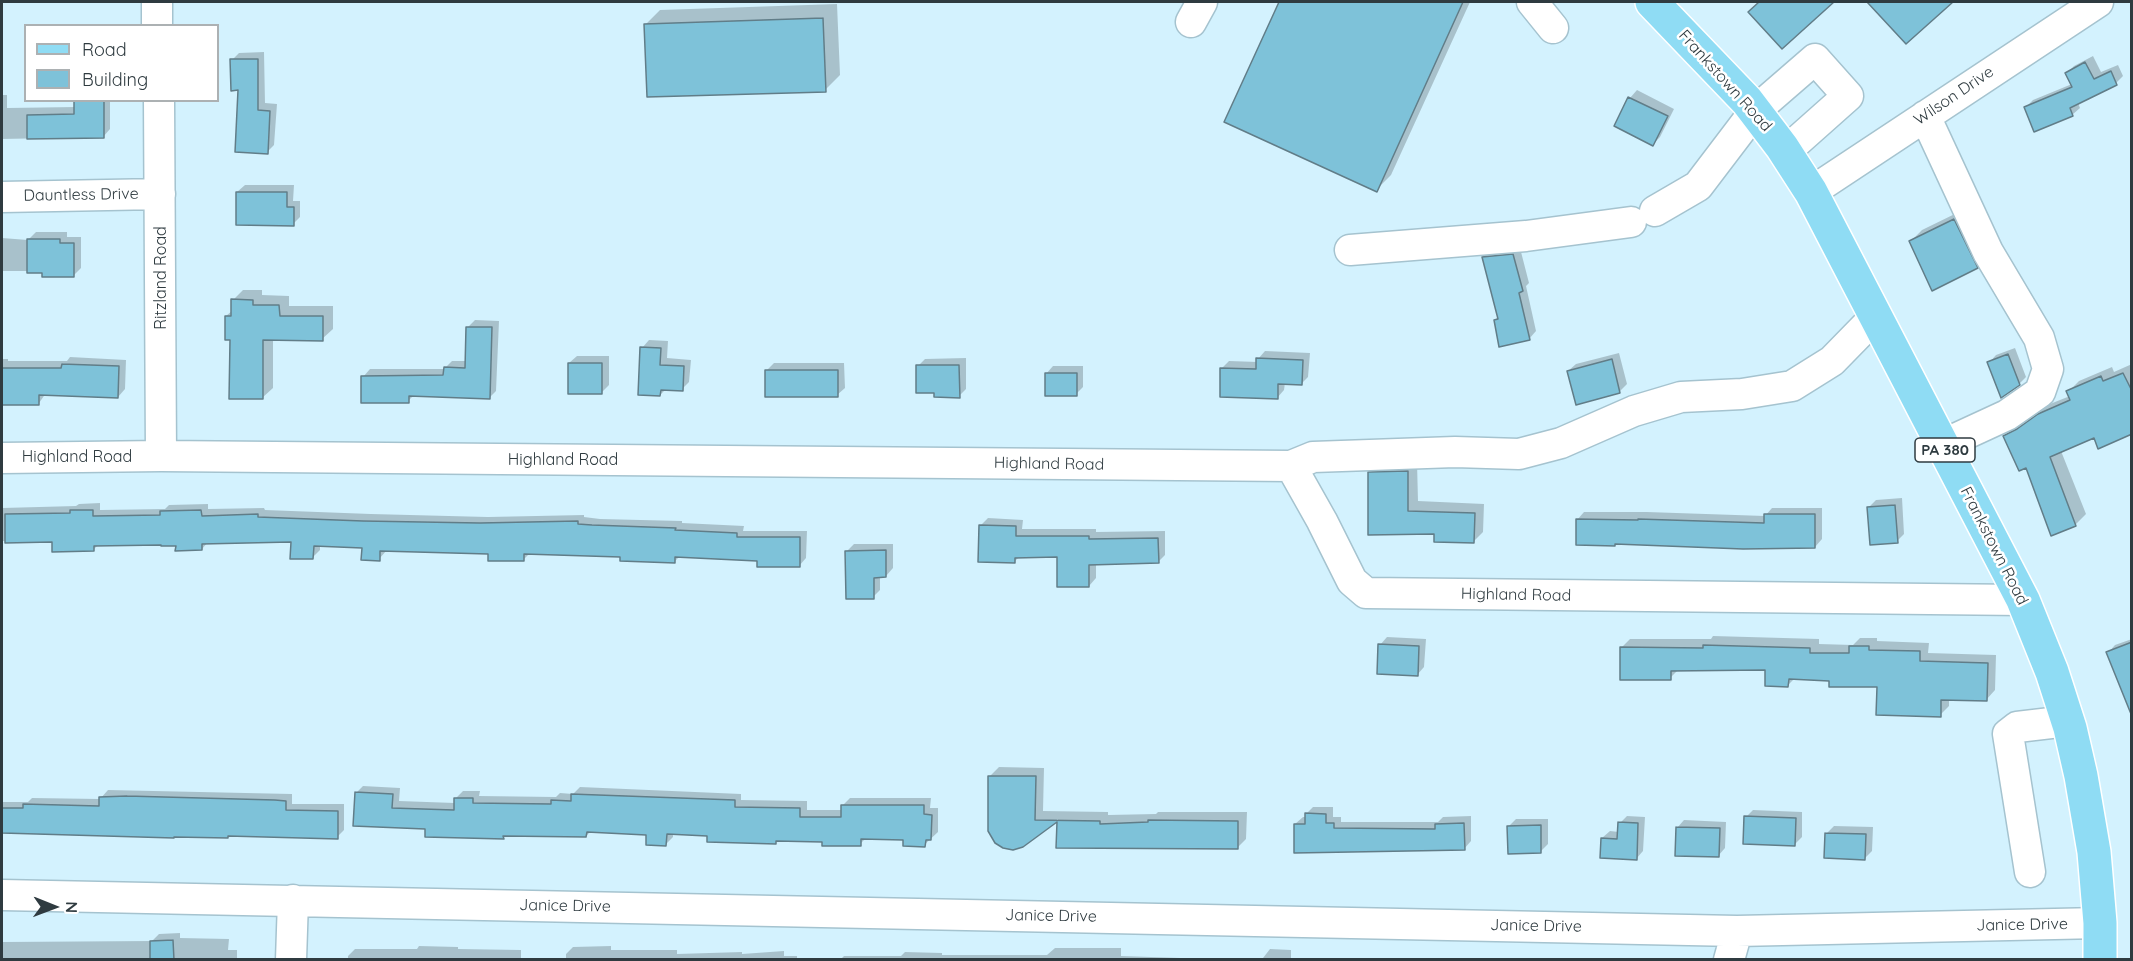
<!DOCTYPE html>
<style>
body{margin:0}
#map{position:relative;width:2133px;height:961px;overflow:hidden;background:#d3f2fe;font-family:Quicksand,sans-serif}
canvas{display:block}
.frame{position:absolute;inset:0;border:3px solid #2f3b40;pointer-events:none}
.legend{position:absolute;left:24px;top:24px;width:195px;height:78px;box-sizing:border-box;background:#fff;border:2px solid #acb1b3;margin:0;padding:8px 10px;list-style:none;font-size:18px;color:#2f3b40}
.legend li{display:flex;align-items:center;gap:12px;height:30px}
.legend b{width:30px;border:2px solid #acb1b3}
.north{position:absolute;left:24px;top:877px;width:60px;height:60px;-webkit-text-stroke:4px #fff;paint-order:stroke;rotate:91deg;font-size:16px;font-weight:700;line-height:24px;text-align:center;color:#2f3b40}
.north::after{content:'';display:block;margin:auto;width:21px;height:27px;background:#2f3b40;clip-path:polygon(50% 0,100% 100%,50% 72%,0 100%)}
</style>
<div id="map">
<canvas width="2133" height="961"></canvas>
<div class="frame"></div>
<ul class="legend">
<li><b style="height:8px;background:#8fdcf4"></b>Road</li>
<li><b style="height:16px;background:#7ec2d9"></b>Building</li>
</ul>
<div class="north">N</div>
</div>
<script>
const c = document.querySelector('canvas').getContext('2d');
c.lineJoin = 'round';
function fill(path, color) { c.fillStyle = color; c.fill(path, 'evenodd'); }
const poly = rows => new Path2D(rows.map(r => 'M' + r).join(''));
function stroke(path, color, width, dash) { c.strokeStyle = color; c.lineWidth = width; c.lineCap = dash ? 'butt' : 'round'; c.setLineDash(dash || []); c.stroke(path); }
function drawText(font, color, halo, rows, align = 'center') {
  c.font = font + ' Quicksand,sans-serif'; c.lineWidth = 5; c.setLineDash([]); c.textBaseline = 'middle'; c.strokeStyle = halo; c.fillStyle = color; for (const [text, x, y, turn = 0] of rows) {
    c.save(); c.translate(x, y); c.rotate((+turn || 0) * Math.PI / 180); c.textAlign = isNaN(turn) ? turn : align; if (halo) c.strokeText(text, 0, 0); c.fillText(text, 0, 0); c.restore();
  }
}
const shadow = poly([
 [1280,2,1470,2,1391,175,1376,190,1226,121],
 [1760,2,1832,2,1782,47,1750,12],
 [1869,2,1950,2,1906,42],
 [837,4,840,75,825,90,646,24,660,10],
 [264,52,265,103,277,104,274,145,267,152,240,89,232,60,239,53],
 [2093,56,2101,72,2118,65,2123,76,2116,83,2078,103,2080,108,2072,115,2026,107,2033,100,2072,84,2067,73,2074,66],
 [1637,90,1674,109,1660,137,1653,144,1616,126,1630,98],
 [2,95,7,95,7,108,76,107,76,100,110,100,110,129,103,137,2,139],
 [245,185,294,185,293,201,300,201,300,217,293,224,237,192],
 [1965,209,1988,256,1977,267,1911,241,1922,230],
 [36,232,67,232,67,237,81,237,81,268,74,275,44,271,2,271,2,238,28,240],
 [1520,248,1529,283,1526,286,1536,331,1529,339,1495,320,1499,316,1483,257,1490,250],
 [243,290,262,290,262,295,289,296,289,306,333,306,333,329,322,339,273,339,273,388,262,398,232,339,226,316,233,310,233,300],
 [475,320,499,321,496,391,489,398,414,395,408,401,363,377,370,369,444,369,452,361,466,361,468,327],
 [649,340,668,341,667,358,691,360,689,382,682,389,666,389,660,395,642,348],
 [2015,348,2026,377,2019,384,1989,363,1996,355],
 [1265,351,1310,353,1308,377,1301,384,1285,383,1284,390,1277,398,1222,368,1229,361,1258,362,1258,359],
 [1619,353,1627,384,1620,391,1568,371,1576,364],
 [577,356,609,356,609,385,602,392,569,363],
 [70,357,126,360,125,389,118,397,46,393,39,403,2,399,2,359,8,359,8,361,67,361],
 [966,358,966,389,959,396,918,366,925,359],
 [774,363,844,363,845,388,837,395,767,370],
 [2132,364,2132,432,2094,436,2061,451,2086,514,2075,525,2026,466,2005,436,2015,426,2029,419,2050,404,2070,396,2068,392,2079,381,2112,367,2114,372],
 [1053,366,1083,366,1083,387,1076,394,1046,374],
 [1417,462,1418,501,1484,504,1483,532,1473,542,1435,533,1370,533,1370,473,1380,463],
 [1902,498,1904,534,1897,541,1869,507,1876,500],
 [100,503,100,510,165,509,169,505,208,504,208,509,264,508,265,510,371,514,488,517,584,515,584,517,600,519,682,521,682,523,744,526,743,531,807,531,806,558,799,566,758,560,680,556,674,562,622,556,530,553,523,560,490,553,387,550,379,559,363,547,320,545,320,550,312,558,292,541,208,542,202,549,177,544,99,544,94,549,53,541,2,541,2,508,76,506,79,504],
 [1772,508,1822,508,1822,539,1815,547,1577,520,1584,512,1647,512,1765,516],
 [988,518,1023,520,1022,529,1096,529,1096,532,1165,531,1165,555,1158,562,1096,563,1096,578,1089,586,1058,556,1020,556,1014,562,981,525],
 [854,544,893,544,893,568,886,576,880,576,880,590,873,597,847,551],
 [1713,636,1819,639,1819,644,1853,645,1860,638,1877,638,1877,641,1929,643,1928,653,1996,655,1995,690,1986,700,1949,698,1949,706,1940,715,1879,685,1795,678,1788,685,1767,669,1679,669,1670,678,1621,648,1630,639,1711,639],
 [1387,637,1426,639,1424,667,1417,675,1380,645],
 [2132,639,2132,683,2108,653,2115,645],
 [999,767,1044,768,1043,811,1108,812,1108,815,1156,814,1158,812,1247,812,1246,839,1237,848,1058,847,1058,819,1018,847,990,776],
 [363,786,400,788,399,801,455,803,456,798,463,791,480,791,479,796,556,797,560,793,573,794,580,787,741,794,741,800,807,801,807,810,843,810,843,805,850,798,931,798,930,808,938,808,938,832,924,845,905,839,866,838,860,844,824,840,779,840,775,843,709,834,673,833,673,837,666,844,647,833,591,831,586,836,507,834,503,838,427,828,356,793],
 [108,790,292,794,292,804,344,804,344,830,337,837,2,830,2,802,28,802,32,798,100,799],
 [1313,807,1333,807,1333,817,1341,817,1341,822,1438,822,1443,817,1471,816,1471,841,1464,849,1295,824,1303,817,1306,817,1306,814],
 [1753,810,1802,812,1802,837,1794,845,1746,817],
 [1627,816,1645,817,1643,851,1636,859,1602,838,1610,831,1619,832,1620,823],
 [1516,819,1548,819,1548,844,1540,852,1509,826],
 [1684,820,1726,822,1725,848,1718,856,1677,828],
 [1834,826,1873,827,1872,851,1865,858,1827,833],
 [180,933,180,938,229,939,228,950,237,950,237,960,2,960,2,942,152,941,159,934],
 [419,946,458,947,458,949,521,950,521,960,348,960,348,956,355,949,417,949],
 [611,946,611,950,677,950,677,954,742,952,742,954,784,951,784,956,797,956,797,960,566,960,566,954,573,947],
 [1055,948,1121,948,1121,956,1181,958,1181,960,840,960,844,956,901,956,905,952,942,953,942,955,1047,955],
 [1270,949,1291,950,1291,960,1233,960,1263,958],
 [1376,958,1442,960,1375,960]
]);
const building = poly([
 [1279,2,1463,2,1377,192,1224,122,1279,2],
 [1759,2,1834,2,1782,49,1748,12,1759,2],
 [1867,2,1953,2,1906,44,1867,2],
 [823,18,826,92,647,97,644,24,823,18],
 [230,59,258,59,258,110,270,111,268,154,235,152,238,90,231,91,230,59],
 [2085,62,2094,79,2111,71,2117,85,2070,108,2073,116,2034,132,2024,107,2072,87,2065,73,2085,62],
 [1628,97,1668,116,1653,146,1614,126,1628,97],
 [74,100,104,100,104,138,27,139,27,115,74,114,74,100],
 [236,192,287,192,287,207,294,207,294,226,236,225,236,192],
 [1954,219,1978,268,1932,291,1909,241,1954,219],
 [27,239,60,239,60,243,74,243,74,277,42,277,42,273,27,273,27,239],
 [1513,254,1523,291,1519,293,1530,340,1499,347,1494,320,1498,319,1482,257,1513,254],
 [231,299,253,300,253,305,279,305,280,316,323,316,323,341,263,340,263,399,229,399,230,340,225,340,225,316,231,316,231,299],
 [466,327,492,327,490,399,409,396,409,403,361,403,361,376,443,375,444,367,465,368,466,327],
 [640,347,661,348,660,365,684,366,683,391,661,390,660,396,638,395,640,347],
 [2008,354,2020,385,2001,398,1987,362,2008,354],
 [1256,358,1303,360,1302,385,1278,384,1278,399,1220,397,1220,368,1256,369,1256,358],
 [1612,359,1620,393,1576,405,1567,371,1612,359],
 [568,363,602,363,602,394,568,394,568,363],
 [62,364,119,366,118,398,39,395,39,405,2,405,2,368,61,368,62,364],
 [916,365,959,365,960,398,934,397,934,393,916,393,916,365],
 [765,370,838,370,838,397,765,397,765,370],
 [1045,373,1077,373,1077,396,1045,396,1045,373],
 [2123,373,2132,391,2132,434,2098,449,2094,438,2050,457,2076,526,2051,536,2026,468,2019,471,2003,436,2017,429,2038,414,2070,400,2066,391,2101,376,2103,381,2123,373],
 [1408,471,1408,511,1475,513,1474,543,1434,542,1434,534,1368,535,1368,472,1408,471],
 [1895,505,1898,543,1870,545,1867,507,1895,505],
 [70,510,93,510,93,516,160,515,160,511,201,510,202,516,258,514,258,517,363,521,480,523,578,521,578,524,592,525,676,528,675,530,737,533,737,537,800,537,800,567,757,567,757,561,675,557,675,563,620,561,620,557,524,554,524,561,488,561,488,554,380,551,380,561,361,560,362,548,314,546,313,559,290,559,291,542,202,544,202,550,175,551,176,546,161,546,161,545,94,546,94,551,52,552,52,542,5,543,5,514,70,513,70,510],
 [1764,514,1815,514,1815,548,1743,549,1615,544,1615,546,1576,545,1576,519,1638,520,1638,519,1764,523,1764,514],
 [979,525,1016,526,1016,536,1089,536,1089,539,1158,538,1159,563,1089,565,1089,587,1057,587,1057,557,1015,558,1015,563,978,562,979,525],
 [886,550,886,577,874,578,874,599,846,599,845,551,886,550],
 [2132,642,2132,714,2131,714,2106,652,2132,642],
 [1378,644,1419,646,1418,676,1377,674,1378,644],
 [1703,645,1810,648,1810,653,1849,653,1849,646,1869,646,1869,650,1920,651,1920,661,1988,663,1987,701,1941,700,1941,717,1876,715,1877,687,1829,687,1829,681,1789,679,1788,687,1765,686,1765,670,1671,671,1671,680,1620,680,1620,647,1703,648,1703,645],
 [988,776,1036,776,1035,820,1100,821,1100,824,1148,822,1148,820,1238,821,1238,849,1056,848,1057,822,1023,847,1013,850,1003,848,995,843,988,831,988,776],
 [355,792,393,794,392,808,454,810,454,798,473,798,473,803,551,804,551,800,571,801,571,794,735,800,735,807,800,808,800,817,841,817,841,805,924,805,924,814,932,815,931,840,926,840,925,847,903,846,903,840,861,839,861,846,822,846,822,842,776,841,776,844,707,842,707,836,667,834,666,846,646,845,646,835,587,832,586,837,503,836,504,839,425,837,425,829,353,826,355,792],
 [127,796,275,800,286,801,286,810,338,811,338,839,228,836,228,838,174,837,174,838,2,833,2,808,23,808,23,804,99,806,99,797,127,796],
 [1305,813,1326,814,1326,823,1334,823,1334,828,1435,829,1435,824,1464,823,1465,850,1294,853,1294,824,1305,824,1305,813],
 [1744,816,1796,818,1795,846,1743,844,1744,816],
 [1618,822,1638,823,1637,860,1600,858,1601,838,1617,839,1618,822],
 [1541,825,1541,853,1508,854,1507,826,1541,825],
 [1676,827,1720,828,1719,857,1675,856,1676,827],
 [1825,833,1866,834,1865,860,1824,858,1825,833],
 [173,940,174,960,150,960,150,941,173,940]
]);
const minor = poly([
 [157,2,157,26],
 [1532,2,1553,28],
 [1191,22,1202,2],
 [159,100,161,456],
 [1925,116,1988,252,2039,338,2048,369,2040,392,2007,415,1942,445],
 [1811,192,2098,2],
 [2,197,160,194],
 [1655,211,1698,186,1755,111,1815,59,1848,96,1785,152],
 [1350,250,1526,236,1631,222],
 [2,458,161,456,1291,466,1322,521,1352,581,1366,593,2023,600],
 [1291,466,1313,457,1455,452,1519,454,1561,443,1634,411,1681,397,1742,394,1792,386,1832,361,1876,316],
 [2030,872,2008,734,2017,727,2068,721],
 [2,895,1737,931,2100,923],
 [291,960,293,900],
 [1729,960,1737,931]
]);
const major = poly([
 [1652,2,1747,101,1782,147,1811,192,2023,600,2052,672,2070,728,2081,776,2094,852,2100,923,2100,960]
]);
const shields = [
 [1945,450,60]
];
const shieldNames = [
 ["PA 380",1945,450]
];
const streetNames = [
 ["Frankstown Road",1725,81,48],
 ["Wilson Drive",1954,96,-34],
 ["Dauntless Drive",81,195,-1],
 ["Ritzland Road",161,278,-90],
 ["Highland Road",77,457],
 ["Highland Road",563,460],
 ["Highland Road",1049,464,1],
 ["Frankstown Road",1994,546,63],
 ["Highland Road",1516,595,1],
 ["Janice Drive",565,906,1],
 ["Janice Drive",1051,916,1],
 ["Janice Drive",2022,925,-1],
 ["Janice Drive",1536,926,1]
];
fill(shadow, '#0003');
fill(building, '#7ec2d9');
stroke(building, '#617d88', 1.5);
stroke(minor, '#a5c3cf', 33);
stroke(major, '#fff', 36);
stroke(minor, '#fff', 30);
stroke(major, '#8fdcf4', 33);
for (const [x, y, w] of shields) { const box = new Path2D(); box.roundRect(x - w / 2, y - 12, w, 24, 4.5); c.fillStyle = '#fff'; c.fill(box); stroke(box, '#2f3b40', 1.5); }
drawText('bold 15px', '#2f3b40', null, shieldNames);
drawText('16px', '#2f3b40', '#fff', streetNames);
</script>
